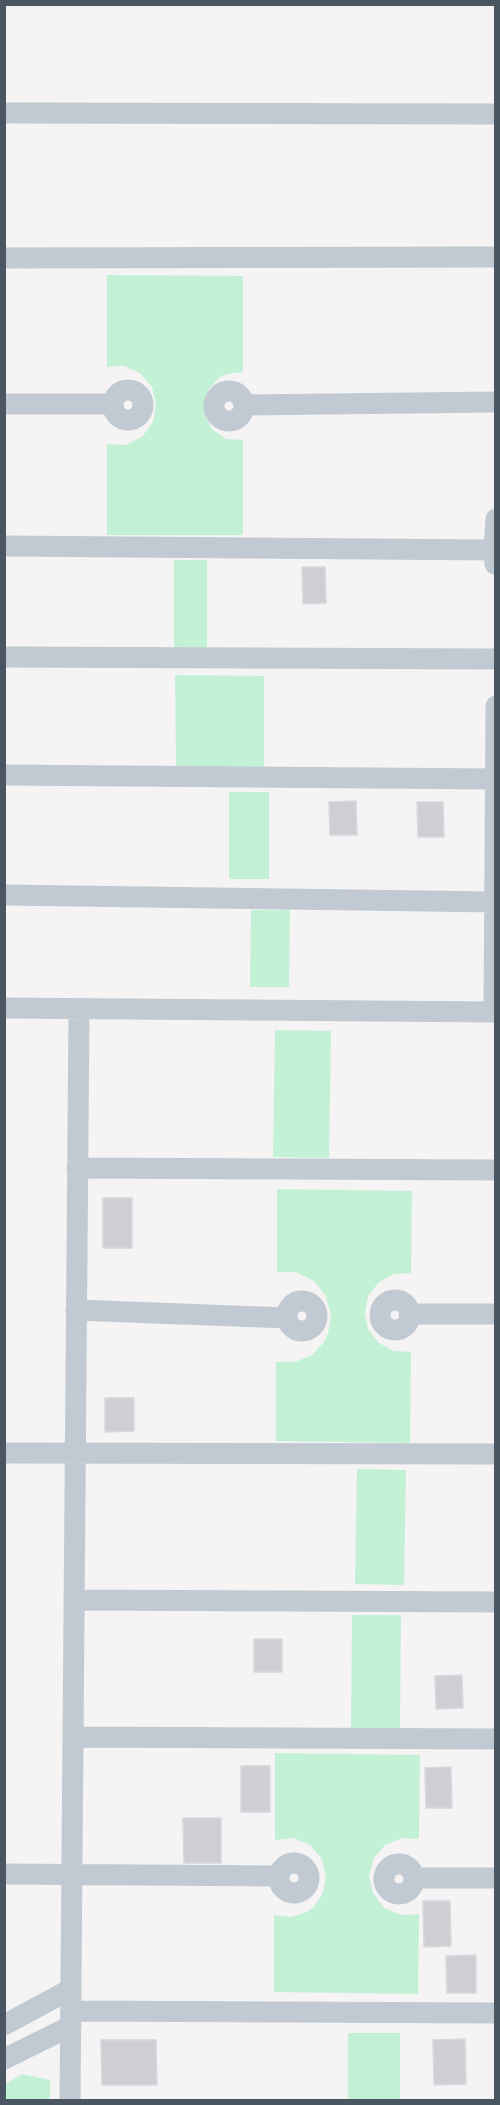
<!DOCTYPE html>
<style>
body{margin:0}
#map{position:relative;width:500px;height:2105px;overflow:hidden;background:#f5f3f3;font-family:Arial,sans-serif}
canvas{display:block}
.frame{position:absolute;inset:0;border:6px solid #4a5661;pointer-events:none}
</style>
<div id="map">
<canvas width="500" height="2105"></canvas>
<div class="frame"></div>
</div>
<script>
const c = document.querySelector('canvas').getContext('2d');
c.lineJoin = 'round';
function fill(path, color) { c.fillStyle = color; c.fill(path, 'evenodd'); }
const poly = rows => new Path2D(rows.map(r => 'M' + r).join(''));
function stroke(path, color, width, dash) { c.strokeStyle = color; c.lineWidth = width; c.lineCap = dash ? 'butt' : 'round'; c.setLineDash(dash || []); c.stroke(path); }
const green = poly([
 [107,275,243,276,243,372,227,374,220,377,209,389,204,404,204,413,212,429,226,439,243,440,243,535,107,535,107,444,125,445,142,437,153,422,156,404,152,387,140,373,124,366,107,367],
 [174,560,207,560,207,648,174,648],
 [175,675,264,676,264,768,176,767],
 [229,792,269,792,269,879,229,879],
 [251,910,290,910,289,987,250,987],
 [275,1030,331,1031,329,1158,273,1157],
 [277,1189,412,1191,411,1273,394,1274,379,1282,368,1296,365,1313,368,1329,379,1343,394,1351,411,1352,410,1443,276,1441,276,1362,295,1362,312,1355,324,1342,328,1334,331,1315,326,1296,314,1281,296,1272,277,1272],
 [357,1469,406,1470,404,1585,355,1584],
 [352,1615,401,1615,400,1730,351,1729],
 [275,1753,420,1755,419,1839,402,1838,385,1845,374,1858,369,1876,373,1893,384,1908,401,1915,419,1914,418,1994,274,1992,274,1915,291,1917,307,1912,314,1907,323,1893,326,1877,322,1859,310,1845,293,1838,275,1840],
 [348,2033,400,2033,400,2100,348,2100],
 [22,2074,50,2080,50,2100,5,2100,5,2084]
]);
const building = poly([
 [302,567,325,567,326,603,303,604,302,567],
 [356,801,357,835,330,835,329,802,356,801],
 [417,802,443,802,444,837,418,837,417,802],
 [103,1198,132,1198,132,1248,103,1248,103,1198],
 [105,1398,134,1398,134,1431,105,1432,105,1398],
 [254,1639,282,1639,282,1672,254,1672,254,1639],
 [462,1675,463,1708,436,1709,435,1676,462,1675],
 [241,1766,270,1766,270,1812,241,1812,241,1766],
 [451,1767,452,1808,426,1808,425,1768,451,1767],
 [183,1818,221,1818,221,1863,184,1863,183,1818],
 [423,1901,450,1901,451,1946,424,1947,423,1901],
 [476,1955,476,1993,447,1993,446,1956,476,1955],
 [465,2039,466,2084,434,2085,433,2040,465,2039],
 [101,2040,156,2040,157,2085,102,2085,101,2040]
]);
const minor = poly([
 [4,113,496,114],
 [4,258,496,257],
 '113 405a15 15 0 1 1 30 0a15 15 0 1 1-30 0Z',
 '214 406a15 15 0 1 1 30 0a15 15 0 1 1-30 0Z',
 [4,404,113,404],
 [244,405,496,402],
 [4,546,494,550],
 [495,564,494,550,496,519],
 [4,657,496,659],
 [4,775,494,779],
 [4,895,495,902],
 [4,1008,496,1012],
 [494,1012,496,706],
 [77,1168,496,1170],
 '380 1315a15 15 0 1 1 30 0a15 15 0 1 1-30 0Z',
 '287 1316a15 15 0 1 1 30 0a15 15 0 1 1-30 0Z',
 [76,1310,287,1318],
 [409,1314,496,1314],
 [4,1453,496,1454],
 [74,1600,496,1602],
 [73,1737,496,1739],
 '279 1878a15 15 0 1 1 30 0a15 15 0 1 1-30 0Z',
 '384 1879a15 15 0 1 1 30 0a15 15 0 1 1-30 0Z',
 [4,1874,279,1876],
 [414,1878,496,1878],
 [71,2011,496,2013],
 [4,2025,71,1989],
 [4,2059,71,2026],
 [70,2100,79,1009]
]);
fill(green, '#c3f1d5');
fill(building, '#cdcfd5');
stroke(building, '#d7d9de', 1.5);
stroke(minor, '#c1cad2', 21);
</script>
